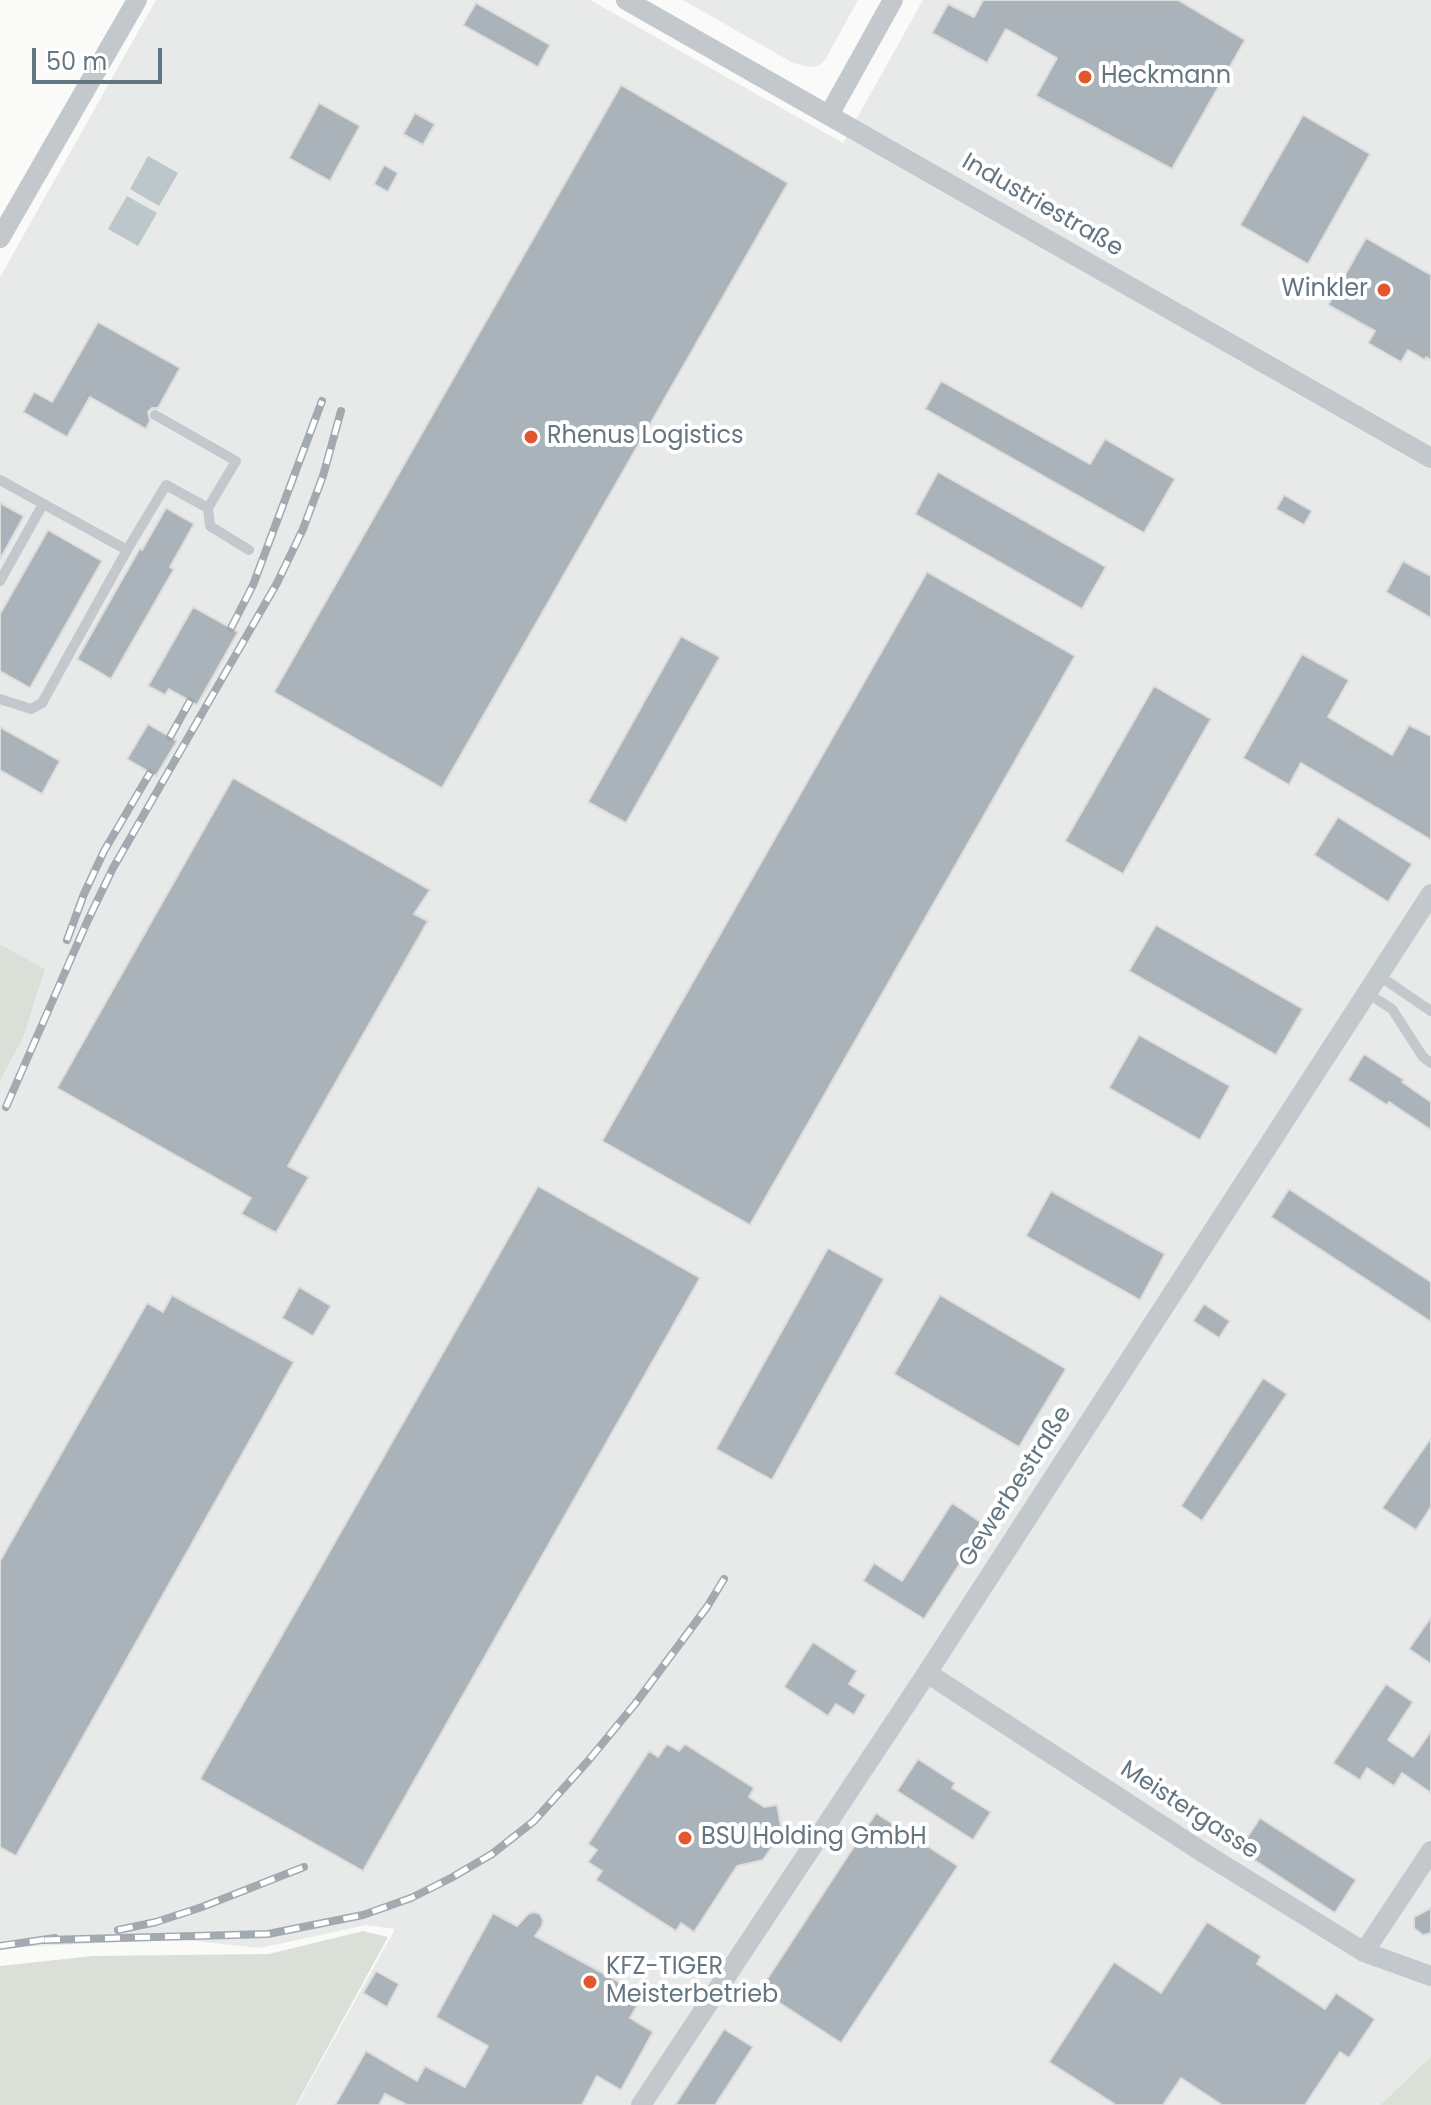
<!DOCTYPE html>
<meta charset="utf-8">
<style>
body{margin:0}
#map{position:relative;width:1431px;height:2105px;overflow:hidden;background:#fafaf8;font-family:Poppins,sans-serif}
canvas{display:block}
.scale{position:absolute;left:32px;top:48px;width:130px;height:36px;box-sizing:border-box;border:4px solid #657683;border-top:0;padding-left:10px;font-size:24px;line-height:28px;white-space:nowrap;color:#657683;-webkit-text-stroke:6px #fff;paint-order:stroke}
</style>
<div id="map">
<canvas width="1431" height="2105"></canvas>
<div class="scale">50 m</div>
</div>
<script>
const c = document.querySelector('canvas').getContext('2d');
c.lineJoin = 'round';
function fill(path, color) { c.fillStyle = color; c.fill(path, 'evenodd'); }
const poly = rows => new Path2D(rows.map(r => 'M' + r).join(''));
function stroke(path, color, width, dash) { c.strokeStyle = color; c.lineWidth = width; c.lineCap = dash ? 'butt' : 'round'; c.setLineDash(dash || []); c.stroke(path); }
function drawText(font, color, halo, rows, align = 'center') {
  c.font = font + ' Poppins,sans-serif'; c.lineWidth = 8; c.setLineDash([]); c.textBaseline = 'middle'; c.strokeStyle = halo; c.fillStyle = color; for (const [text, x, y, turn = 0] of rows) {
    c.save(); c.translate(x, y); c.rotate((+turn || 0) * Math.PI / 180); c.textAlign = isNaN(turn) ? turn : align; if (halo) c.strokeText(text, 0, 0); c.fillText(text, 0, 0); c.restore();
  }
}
const built = poly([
 [156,0,590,0,843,143,923,0,1431,0,1431,2056,1380,2105,297,2105,395,1929,366,1925,260,1948,176,1939,0,1948,0,1081,23,1038,45,969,0,944,0,277],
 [683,0,858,0,825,60,818,66,811,67,793,63]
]);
const green = poly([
 [0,944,45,969,23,1038,0,1081],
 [363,1931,388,1937,296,2105,0,2105,0,1966,93,1956,269,1954],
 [1431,2056,1431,2105,1380,2105,1424,2063]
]);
const water = poly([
 [148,156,178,173,159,206,130,189],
 [127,196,157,213,138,246,108,229]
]);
const building = poly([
 [983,0,1178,0,1245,40,1172,169,1036,96,1057,58,1006,29,987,63,932,33,948,4,974,17,983,0],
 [476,3,550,45,538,67,463,25,476,3],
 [621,85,788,183,442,788,274,692,621,85],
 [319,103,360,126,330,181,289,158,319,103],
 [415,113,435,124,423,145,403,134,415,113],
 [1303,115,1370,154,1308,264,1240,225,1303,115],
 [384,165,398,173,388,192,374,184,384,165],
 [1366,238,1431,275,1431,360,1426,357,1425,360,1408,350,1401,362,1368,343,1375,331,1328,305,1366,238],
 [98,322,180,368,158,408,152,408,148,412,150,421,146,429,90,397,67,437,23,412,34,392,52,402,98,322],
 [941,381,1090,464,1105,439,1175,479,1144,533,925,409,941,381],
 [938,472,1106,567,1082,609,915,514,938,472],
 [1284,495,1312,511,1304,525,1276,509,1284,495],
 [0,503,24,516,0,559,0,503],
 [166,508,194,524,170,567,174,569,111,679,77,659,140,548,142,550,166,508],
 [48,530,102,561,30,688,0,671,0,614,48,530],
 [1403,561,1431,576,1431,618,1386,592,1403,561],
 [927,572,1075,656,750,1225,602,1141,927,572],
 [193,607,238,632,197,705,169,689,165,695,148,686,193,607],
 [681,636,720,657,626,823,588,802,681,636],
 [1302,654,1349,680,1328,717,1392,755,1409,725,1431,736,1431,840,1301,763,1289,785,1243,758,1302,654],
 [1154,686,1211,719,1123,874,1065,841,1154,686],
 [148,724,177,741,156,776,127,759,148,724],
 [0,727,60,761,42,794,0,770,0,727],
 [233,778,430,890,414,914,428,921,288,1166,309,1177,276,1233,241,1214,251,1198,57,1088,233,778],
 [1338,817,1412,864,1388,902,1314,855,1338,817],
 [1156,925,1303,1009,1276,1055,1129,971,1156,925],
 [1139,1035,1230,1086,1200,1140,1109,1088,1139,1035],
 [1364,1054,1404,1080,1402,1082,1431,1102,1431,1130,1389,1102,1387,1105,1348,1080,1364,1054],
 [538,1186,700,1278,363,1871,200,1779,538,1186],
 [1289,1189,1431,1282,1431,1322,1271,1217,1289,1189],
 [1051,1191,1165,1254,1140,1300,1026,1236,1051,1191],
 [828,1248,884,1279,772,1480,716,1449,828,1248],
 [299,1287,331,1306,313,1336,282,1318,299,1287],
 [172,1295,294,1362,16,1856,0,1847,0,1561,147,1303,163,1312,172,1295],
 [940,1295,1066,1369,1019,1447,894,1374,940,1295],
 [1204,1304,1230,1321,1219,1338,1193,1321,1204,1304],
 [1263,1378,1287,1394,1202,1521,1181,1506,1263,1378],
 [1431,1438,1431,1507,1416,1530,1382,1508,1431,1438],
 [952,1503,985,1525,924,1619,863,1581,874,1563,902,1581,952,1503],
 [1431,1617,1431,1664,1409,1649,1431,1617],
 [813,1642,857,1671,849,1684,866,1695,854,1715,836,1704,828,1716,784,1687,813,1642],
 [1386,1684,1413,1702,1388,1740,1413,1757,1431,1731,1431,1793,1402,1773,1394,1786,1367,1768,1360,1780,1333,1763,1386,1684],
 [667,1744,679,1751,685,1744,754,1788,749,1797,764,1807,777,1805,782,1832,763,1860,737,1866,694,1932,681,1923,676,1931,596,1880,602,1871,588,1862,597,1850,588,1844,649,1751,658,1757,667,1744],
 [918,1759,955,1783,952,1788,991,1812,973,1840,897,1791,918,1759],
 [876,1813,958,1866,841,2043,760,1990,876,1813],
 [1260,1818,1356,1880,1335,1913,1239,1850,1260,1818],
 [1431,1908,1431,1933,1423,1935,1414,1928,1414,1917,1431,1908],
 [534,1912,540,1914,543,1920,542,1926,535,1936,643,1995,630,2018,653,2032,621,2090,597,2076,582,2105,407,2105,385,2094,379,2105,335,2105,366,2051,417,2081,425,2066,465,2087,488,2046,436,2017,493,1913,517,1926,528,1914,534,1912],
 [1207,1922,1261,1956,1257,1964,1325,2009,1336,1993,1375,2019,1349,2058,1340,2052,1305,2105,1222,2105,1181,2078,1163,2105,1116,2105,1049,2062,1114,1962,1161,1993,1207,1922],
 [376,1971,399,1984,387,2007,363,1993,376,1971],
 [724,2029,753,2047,715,2105,675,2105,724,2029]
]);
const lane = poly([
 [155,415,236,461,208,508],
 [0,480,127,550,42,703,31,709,0,699],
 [127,550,166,485,208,508,210,526,249,550],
 [0,581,43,504],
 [1378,975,1431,1011],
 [1367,993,1392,1009,1423,1057,1431,1063]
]);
const street = poly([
 [626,0,1431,458],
 [829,115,893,0],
 [0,238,137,0],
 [927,1673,1207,1855,1364,1952,1431,1976],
 [1364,1952,1431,1851],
 [641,2105,927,1673,1431,894]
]);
const rail = poly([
 [231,628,253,585,322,401],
 [170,737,190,701],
 [67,940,84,894,104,851,150,773],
 [6,1107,87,922,113,868,277,583,303,529,323,476,341,411],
 [118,1930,156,1922,202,1907,304,1867],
 [45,1940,268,1934,363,1915,411,1898,451,1878,492,1854,534,1821,588,1761,635,1704,707,1607,724,1579],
 [0,1946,55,1938]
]);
const markers = [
 [1085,77,8,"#e4572e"],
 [1384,290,8,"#e4572e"],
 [531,437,8,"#e4572e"],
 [685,1838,8,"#e4572e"],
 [590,1982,8,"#e4572e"]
];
const poiNames = [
 ["Heckmann",1101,77],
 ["Winkler",1368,290,"right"],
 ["Rhenus Logistics",547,437],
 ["BSU Holding GmbH",701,1838],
 ["KFZ-TIGER",606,1968],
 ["Meisterbetrieb",606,1996]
];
const streetNames = [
 ["Industriestraße",1042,206,30],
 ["Gewerbestraße",1016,1487,-57],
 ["Meistergasse",1189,1811,33]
];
fill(built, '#e8e9e9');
fill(green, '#dadfd7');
fill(water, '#bbc7cb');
fill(building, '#aab3b9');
stroke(building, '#dcdcda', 2);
stroke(lane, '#c3c8cc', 10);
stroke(street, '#c3c8cc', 20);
stroke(rail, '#a2aab0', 8);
stroke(rail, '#fff', 5, [15]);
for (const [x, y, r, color] of markers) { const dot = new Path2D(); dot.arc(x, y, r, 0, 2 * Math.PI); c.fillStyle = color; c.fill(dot); stroke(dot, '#fff', 3); }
drawText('24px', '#657683', '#fff', poiNames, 'left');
drawText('24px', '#657683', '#fff', streetNames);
</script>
